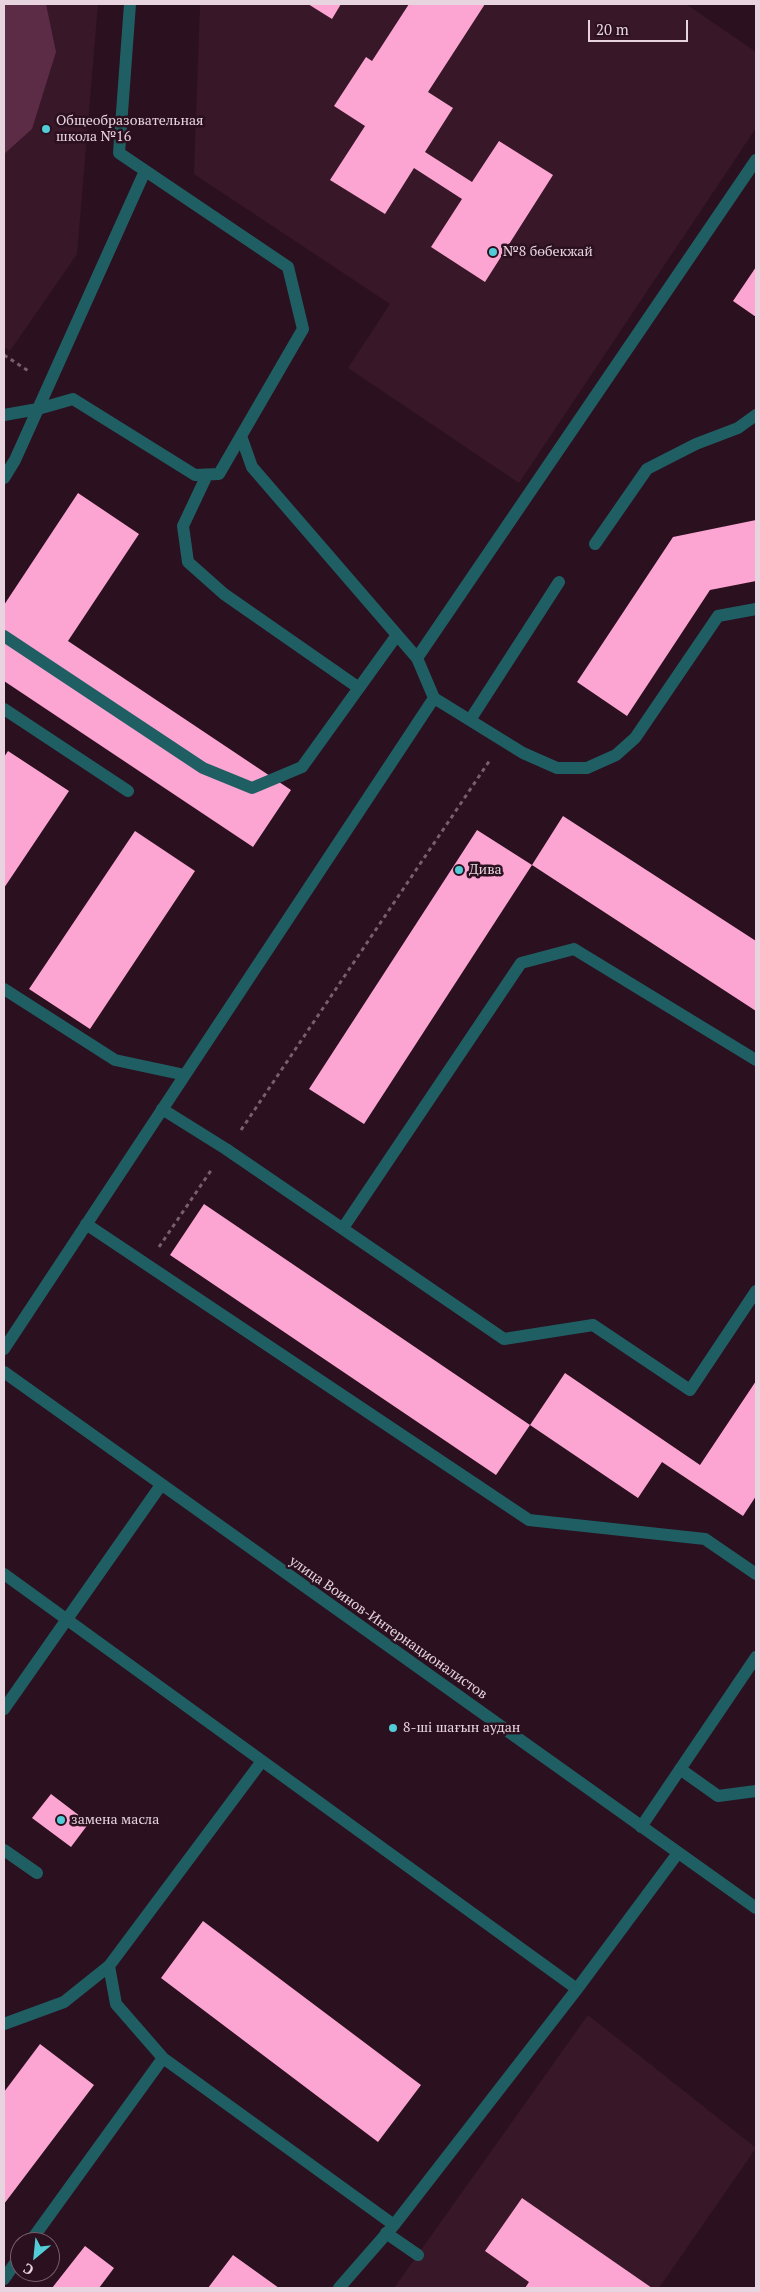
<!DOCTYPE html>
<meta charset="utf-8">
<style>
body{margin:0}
#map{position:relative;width:760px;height:2292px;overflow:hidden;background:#2b101f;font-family:"PT Serif",serif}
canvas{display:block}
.frame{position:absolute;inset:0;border:5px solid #e8d4de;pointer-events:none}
.north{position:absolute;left:10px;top:2232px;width:50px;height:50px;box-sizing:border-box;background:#2b101f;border:1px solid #775e6b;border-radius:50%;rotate:208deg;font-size:14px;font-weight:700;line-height:20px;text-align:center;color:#e8d4de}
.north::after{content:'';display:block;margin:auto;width:18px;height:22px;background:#52ccd6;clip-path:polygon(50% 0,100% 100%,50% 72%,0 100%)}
.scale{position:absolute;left:588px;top:20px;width:100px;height:22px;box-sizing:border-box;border:2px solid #e8d4de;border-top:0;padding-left:6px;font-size:15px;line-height:18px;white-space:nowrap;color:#e8d4de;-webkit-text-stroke:4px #2b101f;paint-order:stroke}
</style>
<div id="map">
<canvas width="760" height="2292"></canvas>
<div class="frame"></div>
<div class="north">С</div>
<div class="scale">20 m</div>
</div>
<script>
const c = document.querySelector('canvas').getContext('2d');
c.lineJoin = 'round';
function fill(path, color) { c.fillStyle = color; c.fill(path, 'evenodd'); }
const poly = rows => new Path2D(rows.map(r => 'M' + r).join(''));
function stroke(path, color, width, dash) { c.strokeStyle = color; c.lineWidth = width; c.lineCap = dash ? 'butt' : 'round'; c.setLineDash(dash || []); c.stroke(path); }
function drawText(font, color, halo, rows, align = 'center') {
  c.font = font + ' "PT Serif",serif'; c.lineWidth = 5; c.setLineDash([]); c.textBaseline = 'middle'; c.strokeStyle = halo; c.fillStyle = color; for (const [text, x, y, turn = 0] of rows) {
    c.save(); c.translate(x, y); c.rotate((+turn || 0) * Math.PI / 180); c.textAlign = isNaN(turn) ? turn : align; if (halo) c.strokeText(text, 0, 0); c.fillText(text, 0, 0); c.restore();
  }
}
const built = poly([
 [4,4,98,4,77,254,10,351,4,347],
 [200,4,686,4,756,52,756,128,519,483,348,368,390,304,194,174],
 [588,2015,756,2148,659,2288,394,2288]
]);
const green = poly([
 [4,4,46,4,56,52,32,129,4,154]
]);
const building = poly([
 [308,4,341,4,332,19],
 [409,4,485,4,428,92,453,108,425,152,472,182,499,141,553,175,485,282,431,247,462,199,414,168,385,214,330,180,365,126,334,106,366,57,372,61],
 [756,267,756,317,733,301],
 [78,493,139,534,68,641,291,790,253,847,4,681,4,605],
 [756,520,756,581,710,590,627,716,577,682,673,537],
 [8,751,69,791,4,888,4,757],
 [563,816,756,941,756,1011,532,865],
 [477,830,532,865,364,1124,309,1089],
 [135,831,195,871,90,1029,29,989],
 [204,1204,530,1425,496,1475,170,1255],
 [565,1373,700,1465,756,1381,756,1496,743,1516,662,1462,638,1498,530,1425],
 [51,1794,89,1823,71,1847,32,1818],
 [203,1921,421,2085,378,2142,161,1978],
 [40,2044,94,2085,4,2204,4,2092],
 [522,2198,652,2288,525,2288,529,2282,485,2251],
 [85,2246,114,2268,99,2288,52,2288],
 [233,2255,279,2288,208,2288]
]);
const path = poly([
 [4,355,30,372],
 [241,1130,490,760],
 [159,1247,212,1169]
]);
const minor = poly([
 [4,415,38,409,73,399,195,475,219,474,241,436],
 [207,475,183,526,188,562,224,594,359,688],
 [4,478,15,460,145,171],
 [595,544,647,469,696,444,738,428,756,415],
 [4,636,203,768,252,788,302,767,397,635],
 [417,658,756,160],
 [434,698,523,753,557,768,587,768,616,755,635,738,718,616,756,609],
 [4,709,128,791],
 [470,720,559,582],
 [4,989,115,1060,185,1075],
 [162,1109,226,1149,504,1339,593,1325,690,1390,756,1291],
 [86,1224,529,1520,705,1539,756,1574],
 [343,1228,521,963,574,949,756,1060],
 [4,1349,434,698,417,658,252,467,241,436,303,329,288,267,119,153,130,4],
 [4,1372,756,1908],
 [4,1574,577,1989],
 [4,1709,161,1485],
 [680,1769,718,1796,756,1791],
 [641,1827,756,1657],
 [4,1850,37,1873],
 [109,1966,116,2004,163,2058,394,2225],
 [4,2024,64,2002,109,1966,262,1761],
 [386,2233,418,2255],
 [30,2242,163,2058],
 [4,2279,20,2256],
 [339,2288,394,2225,577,1989,678,1853]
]);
const markers = [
 [46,129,5,"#52ccd6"],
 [493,252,5,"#52ccd6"],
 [459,870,5,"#52ccd6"],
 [393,1728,5,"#52ccd6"],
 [61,1820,5,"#52ccd6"]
];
const poiNames = [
 ["Общеобразовательная",56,121],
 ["школа №16",56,137],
 ["№8 бөбекжай",503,252],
 ["Дива",469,870],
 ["8-ші шағын аудан",403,1728],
 ["замена масла",71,1820]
];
const streetNames = [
 ["улица Воинов-Интернационалистов",388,1628,35]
];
fill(built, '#381729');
fill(green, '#5c2b46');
fill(building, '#fca5d2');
stroke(path, '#775f6c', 3, [4, 4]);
stroke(minor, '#1f5f64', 12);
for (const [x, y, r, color] of markers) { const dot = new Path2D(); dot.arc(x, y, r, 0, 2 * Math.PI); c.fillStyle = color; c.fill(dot); stroke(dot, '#2b101f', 2); }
drawText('14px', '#e8d4de', '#2b101f', poiNames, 'left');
drawText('14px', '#e8d4de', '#2b101f', streetNames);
</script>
